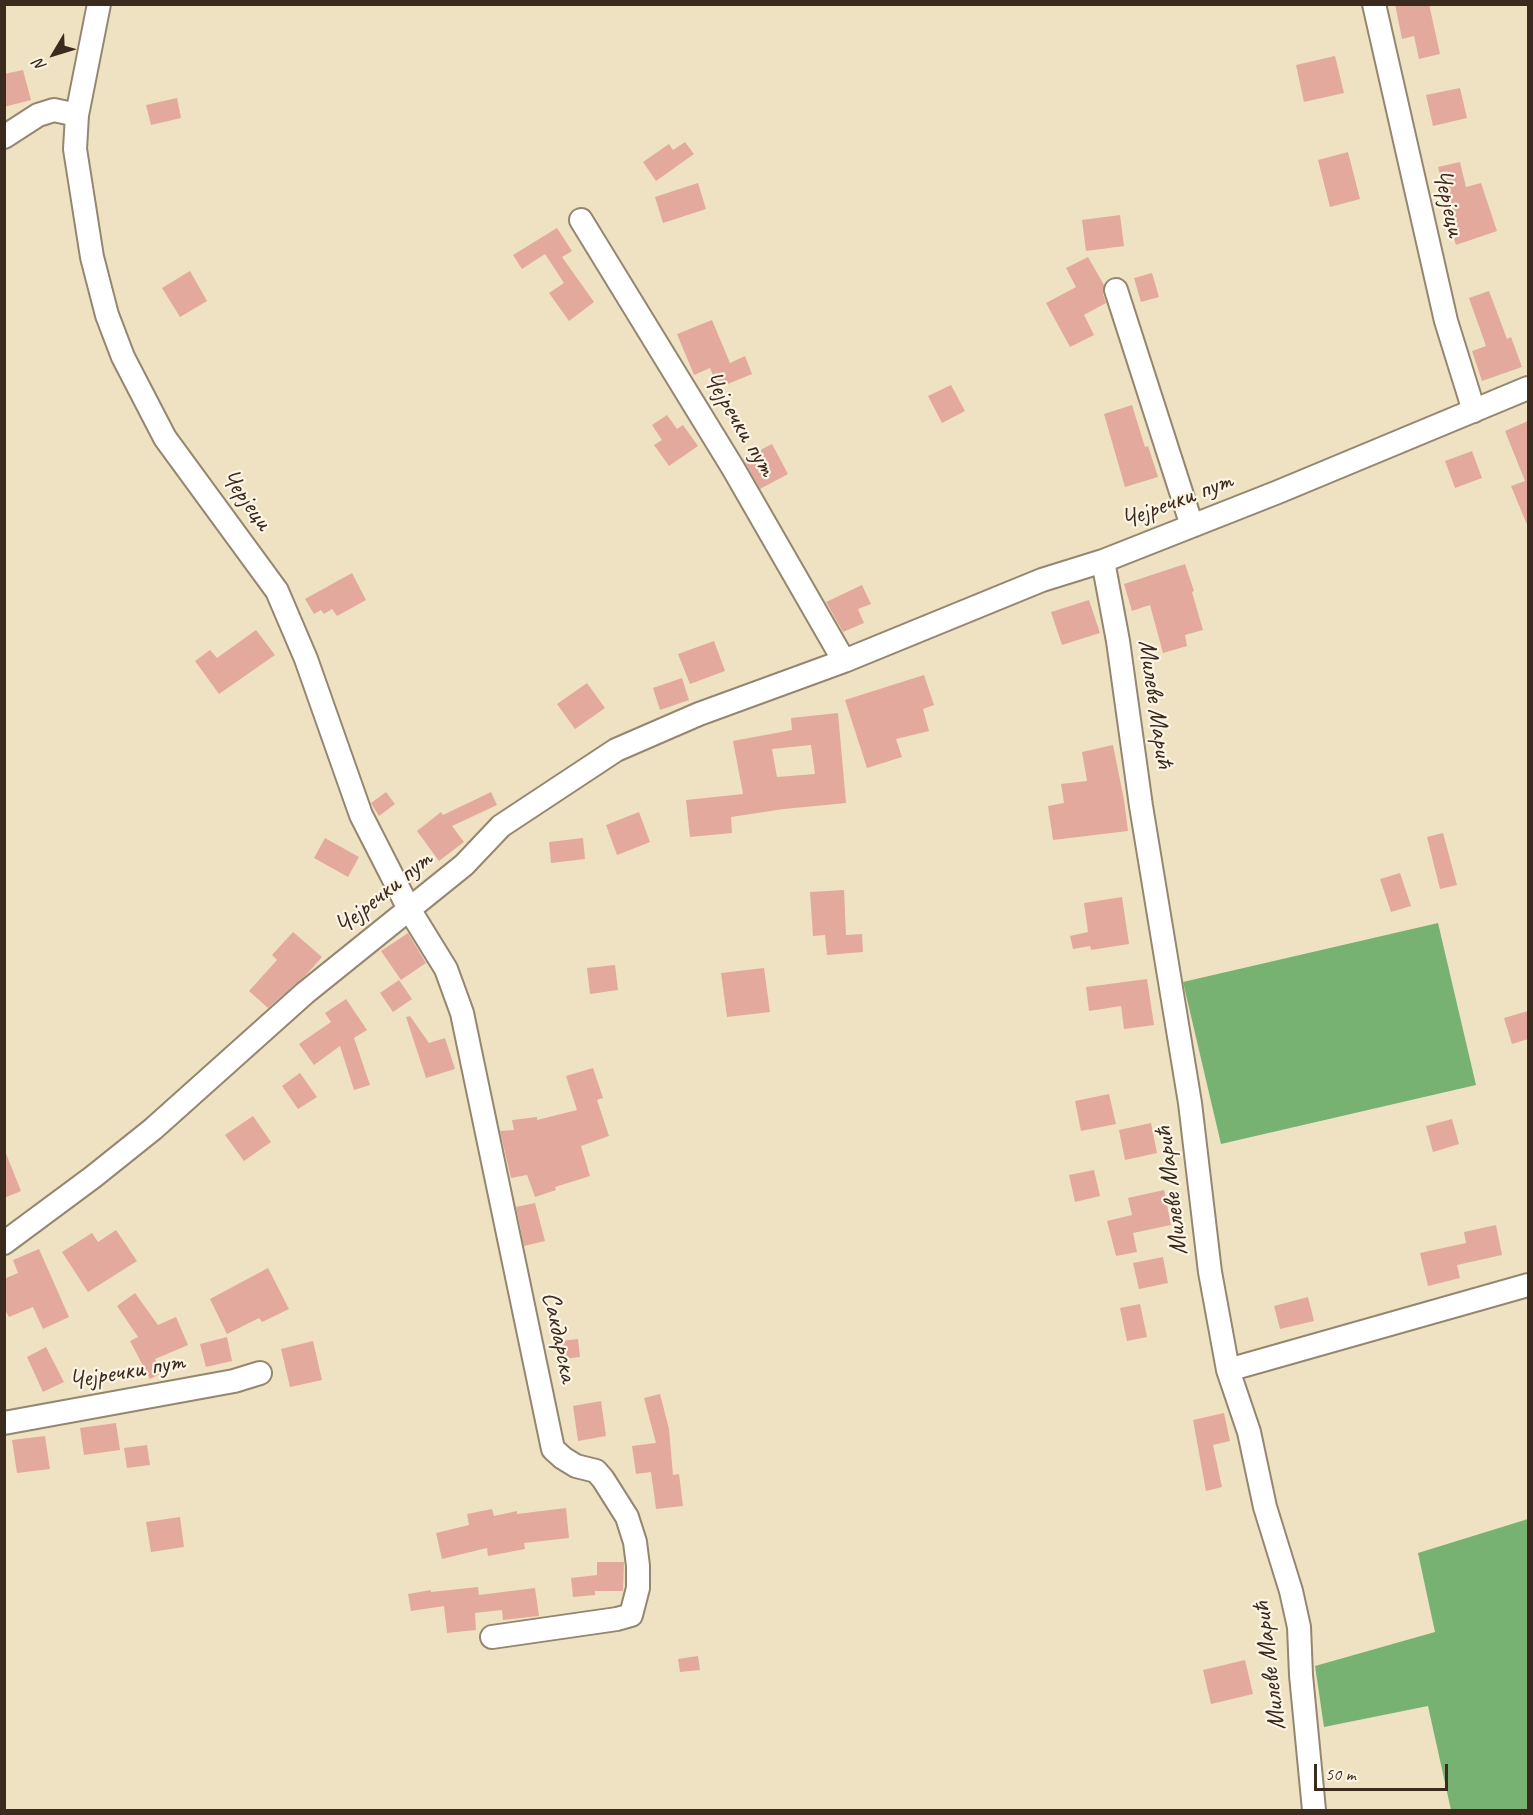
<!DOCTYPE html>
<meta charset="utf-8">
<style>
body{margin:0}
#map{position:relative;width:1533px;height:1815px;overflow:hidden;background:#eee2c2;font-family:Caveat,sans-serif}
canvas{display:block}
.frame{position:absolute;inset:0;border:6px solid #3b2a1e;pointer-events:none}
.north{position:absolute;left:24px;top:24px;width:60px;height:60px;-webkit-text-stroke:4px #fcf5e5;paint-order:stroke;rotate:232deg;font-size:16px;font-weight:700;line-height:24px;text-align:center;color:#3b2a1e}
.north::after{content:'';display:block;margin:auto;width:21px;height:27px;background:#3b2a1e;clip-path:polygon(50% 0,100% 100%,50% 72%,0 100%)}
.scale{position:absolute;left:1314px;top:1764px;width:134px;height:27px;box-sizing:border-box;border:3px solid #3b2a1e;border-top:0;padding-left:8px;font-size:18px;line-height:21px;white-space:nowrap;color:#3b2a1e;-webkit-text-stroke:4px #fcf5e5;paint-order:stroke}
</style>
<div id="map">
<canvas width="1533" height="1815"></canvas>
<div class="frame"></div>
<div class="north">N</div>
<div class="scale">50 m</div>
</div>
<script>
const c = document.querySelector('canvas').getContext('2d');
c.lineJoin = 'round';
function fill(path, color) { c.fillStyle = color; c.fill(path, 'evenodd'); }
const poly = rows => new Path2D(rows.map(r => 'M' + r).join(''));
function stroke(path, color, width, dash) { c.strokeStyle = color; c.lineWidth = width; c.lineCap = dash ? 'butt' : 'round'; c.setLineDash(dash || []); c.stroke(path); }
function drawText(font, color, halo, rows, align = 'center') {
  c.font = font + ' Caveat,sans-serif'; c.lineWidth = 4.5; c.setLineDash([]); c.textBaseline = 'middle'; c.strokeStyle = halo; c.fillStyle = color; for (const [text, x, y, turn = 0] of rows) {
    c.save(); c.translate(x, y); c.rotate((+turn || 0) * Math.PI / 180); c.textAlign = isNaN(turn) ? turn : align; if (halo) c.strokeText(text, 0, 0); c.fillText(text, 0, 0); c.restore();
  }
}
const forest = poly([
 [1438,923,1476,1085,1221,1144,1183,982],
 [1528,1519,1528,1810,1451,1810,1428,1706,1324,1727,1315,1666,1435,1632,1418,1553]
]);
const building = poly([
 [1395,4,1429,4,1440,54,1419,59,1414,36,1402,39],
 [1335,56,1344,93,1304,102,1296,65],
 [23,70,31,100,4,107,4,74],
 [1460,88,1467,118,1433,126,1426,95],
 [177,98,181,118,151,125,146,105],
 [685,142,694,154,656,181,643,162,669,144,673,150],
 [1348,152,1360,199,1330,207,1318,160],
 [1460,162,1466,187,1481,183,1497,231,1456,245,1440,196,1445,194,1438,167],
 [698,183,706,209,663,223,655,197],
 [1120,215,1124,246,1086,251,1082,220],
 [557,228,572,251,562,257,594,302,569,321,549,293,564,283,545,254,522,269,513,255],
 [1088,257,1104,285,1103,294,1106,303,1084,315,1094,335,1070,347,1046,303,1076,287,1066,268],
 [190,271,207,301,180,317,162,288],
 [1152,273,1159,297,1141,302,1134,278],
 [1489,291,1507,339,1511,337,1522,367,1482,381,1472,351,1486,346,1469,298],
 [712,320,730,363,745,356,752,374,718,388,710,368,694,375,677,334],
 [951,385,965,411,942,423,928,396],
 [1132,405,1145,447,1148,446,1158,477,1125,487,1104,414],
 [667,415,677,429,683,425,698,446,669,466,654,445,662,440,652,425],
 [1528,421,1528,527,1511,486,1525,481,1505,431],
 [772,444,788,474,760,489,743,459],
 [1472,451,1482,478,1455,488,1445,461],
 [1185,564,1194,591,1192,592,1203,630,1185,635,1187,646,1163,653,1150,605,1132,611,1124,584],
 [352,573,366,600,337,616,332,609,324,614,321,610,314,614,305,599],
 [862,585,871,604,858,609,864,623,843,632,826,602],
 [1089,600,1100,633,1062,645,1051,612],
 [256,630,275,655,219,694,195,661,210,650,217,658],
 [714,641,725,671,690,684,678,654],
 [924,675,934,705,923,709,929,731,896,739,902,757,867,768,845,700],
 [682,678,689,700,660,710,653,688],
 [587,683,605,708,575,729,557,704],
 [838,713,846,803,784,809,731,817,732,833,690,837,686,800,743,794,733,741,792,730,791,718],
 [811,745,815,774,777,777,772,749],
 [1113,745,1124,800,1128,831,1053,840,1048,806,1064,803,1061,784,1087,781,1082,752],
 [386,792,395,804,379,816,371,803],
 [491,792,497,805,452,826,464,842,439,861,417,831,441,812,443,815],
 [639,812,650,842,617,855,606,825],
 [1443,833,1457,885,1440,889,1427,837],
 [325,838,359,857,348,877,314,858],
 [583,838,585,859,551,863,549,842],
 [1400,873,1411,906,1391,912,1380,879],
 [844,890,846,935,862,934,863,952,827,955,825,935,813,936,810,892],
 [1122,897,1129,944,1091,950,1090,946,1073,949,1070,936,1088,932,1084,903],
 [293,932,322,957,306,975,268,1008,249,991,277,960,272,955],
 [408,933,426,963,401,980,381,951],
 [615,965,618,990,590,994,587,968],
 [764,968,770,1012,727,1017,721,973],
 [1147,979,1154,1025,1124,1029,1121,1006,1089,1011,1086,987],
 [399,980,412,999,393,1012,380,993],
 [346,999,367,1030,354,1038,370,1085,354,1090,340,1046,314,1065,299,1044,331,1022,325,1013],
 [1528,1011,1528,1039,1512,1044,1504,1018],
 [410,1016,429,1043,445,1038,455,1069,426,1078,406,1017],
 [593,1068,603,1098,597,1100,609,1136,581,1146,590,1176,555,1187,556,1190,535,1197,527,1175,511,1178,500,1131,514,1130,512,1120,537,1117,537,1120,577,1110,566,1076],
 [300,1073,317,1097,298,1109,282,1086],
 [1109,1094,1116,1124,1081,1131,1075,1101],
 [253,1116,271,1142,244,1161,225,1135],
 [1452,1119,1459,1144,1433,1152,1426,1126],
 [1151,1123,1157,1153,1125,1160,1119,1130],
 [5,1151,21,1191,4,1198,4,1152],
 [1094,1170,1100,1196,1075,1202,1069,1175],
 [1164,1190,1171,1225,1133,1233,1137,1252,1116,1256,1107,1221,1132,1215,1128,1198],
 [535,1203,545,1241,524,1246,516,1207],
 [1496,1225,1502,1255,1457,1265,1460,1278,1428,1286,1420,1253,1466,1243,1464,1232],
 [116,1230,137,1261,88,1292,62,1252,92,1233,98,1242],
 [39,1249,69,1317,43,1329,33,1307,9,1317,4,1308,4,1279,18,1273,13,1260],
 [1163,1257,1168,1283,1139,1289,1133,1263],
 [268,1268,289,1309,262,1322,259,1318,227,1334,210,1299],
 [135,1293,158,1325,176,1317,188,1345,155,1359,162,1373,150,1379,130,1341,138,1337,117,1306],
 [1308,1297,1314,1321,1280,1329,1274,1306],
 [1140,1304,1147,1337,1127,1341,1120,1308],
 [227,1337,232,1361,206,1367,200,1344],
 [578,1339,580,1357,563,1359,561,1341],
 [313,1341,322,1380,290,1387,281,1349],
 [46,1347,64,1382,43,1392,27,1357],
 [660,1394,669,1429,673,1475,679,1474,683,1506,656,1509,651,1472,636,1474,632,1446,656,1443,644,1398],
 [601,1401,606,1436,578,1441,573,1406],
 [1224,1413,1230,1441,1213,1445,1222,1487,1206,1491,1193,1420],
 [116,1423,120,1450,84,1455,80,1428],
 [45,1436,50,1469,17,1473,12,1440],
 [147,1445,150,1465,127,1468,124,1448],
 [566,1508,569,1538,524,1543,525,1549,488,1556,487,1548,442,1559,436,1533,469,1525,467,1514,492,1509,494,1516,517,1511,517,1514],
 [180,1517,184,1547,151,1552,146,1522],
 [597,1562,624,1562,623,1591,595,1591,595,1595,573,1597,571,1578,597,1575],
 [478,1587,479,1595,535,1588,539,1616,503,1620,502,1610,475,1613,476,1630,447,1633,444,1606,411,1611,408,1594,431,1590,431,1592],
 [698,1656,700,1670,680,1672,678,1659],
 [1245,1660,1253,1694,1211,1704,1203,1670]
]);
const minor = poly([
 [99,4,77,115,75,149,92,257,107,315,123,357,165,438,277,591,306,659,361,815,409,909,446,969,462,1013,553,1449,563,1458,576,1466,596,1471,603,1479,627,1517,635,1542,638,1566,638,1588,631,1615,617,1619,492,1637],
 [1374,4,1446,321,1474,411],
 [4,137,38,115,54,110,77,115],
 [581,220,733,468,844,661],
 [1116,290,1192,526],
 [1103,561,1118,641,1141,806,1190,1103,1210,1272,1228,1370,1249,1432,1265,1507,1291,1591,1299,1627,1301,1675,1314,1810],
 [4,1243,93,1177,153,1129,305,993,464,865,501,826,616,750,699,714,844,661,1042,580,1103,561,1278,492,1528,388],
 [1228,1370,1528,1285],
 [4,1423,234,1381,260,1373]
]);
const streetNames = [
 ["Черјеци",1448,203,77],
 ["Чејречки пут",739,424,59],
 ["Черјеци",246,500,54],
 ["Чејречки пут",1177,501,-21],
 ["Милеве Мaрић",1155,704,82],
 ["Чејречки пут",384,893,-39],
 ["Милеве Мaрић",1172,1191,-97],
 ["Сакдарска",559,1337,78],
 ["Чејречки пут",127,1372,-10],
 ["Милеве Мaрић",1270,1666,-97]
];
fill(forest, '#78b272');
fill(building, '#e4a99d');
stroke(minor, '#948670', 26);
stroke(minor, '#fff', 22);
drawText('26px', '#3b2a1e', '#fcf5e5', streetNames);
</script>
